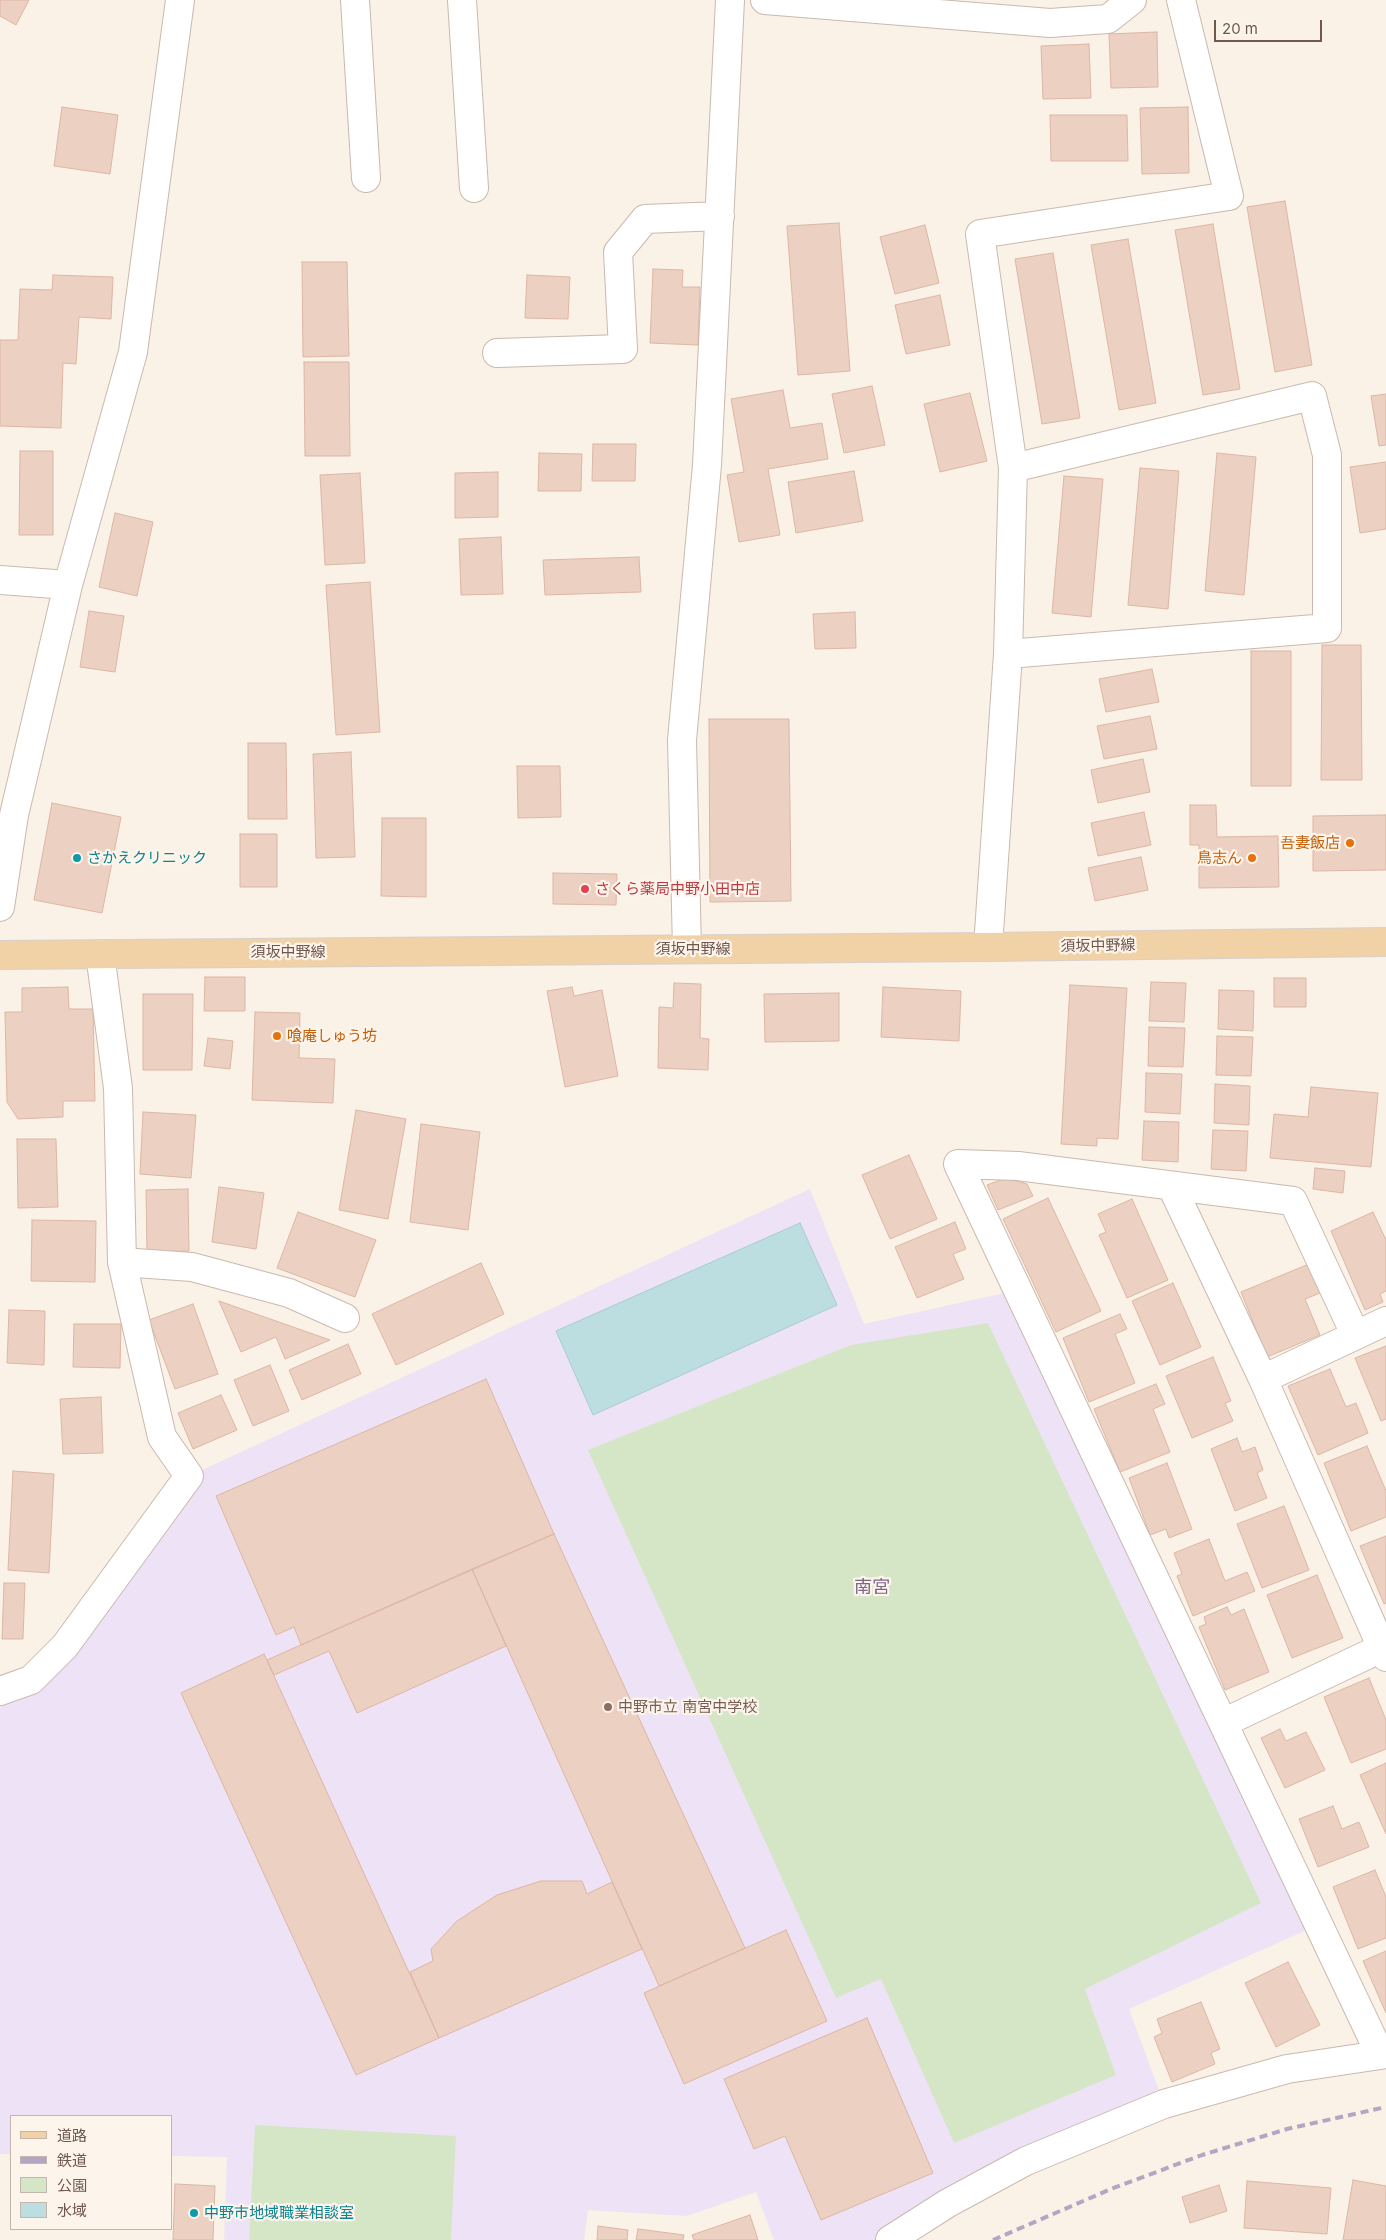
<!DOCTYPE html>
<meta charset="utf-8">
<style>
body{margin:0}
#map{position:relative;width:1386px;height:2240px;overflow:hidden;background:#faf1e7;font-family:Inter,"Noto Sans JP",sans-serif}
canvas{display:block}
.legend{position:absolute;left:10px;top:2115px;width:162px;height:115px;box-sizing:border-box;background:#fdf5ec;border:1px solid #c5b6ad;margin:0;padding:6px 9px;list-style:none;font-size:15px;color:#70584e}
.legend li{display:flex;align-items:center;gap:10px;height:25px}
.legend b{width:25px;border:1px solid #c5b6ad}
.scale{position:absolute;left:1214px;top:20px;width:108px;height:22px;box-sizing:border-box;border:2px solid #70584e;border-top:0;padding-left:6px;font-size:15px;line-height:18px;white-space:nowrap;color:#70584e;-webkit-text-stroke:4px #fdf5ec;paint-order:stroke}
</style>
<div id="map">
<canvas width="1386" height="2240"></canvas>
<ul class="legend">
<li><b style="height:6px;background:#f1d1a6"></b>道路</li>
<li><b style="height:6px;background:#b4a6c2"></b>鉄道</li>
<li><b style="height:14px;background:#d5e6c7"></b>公園</li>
<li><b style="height:14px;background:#bddee1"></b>水域</li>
</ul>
<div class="scale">20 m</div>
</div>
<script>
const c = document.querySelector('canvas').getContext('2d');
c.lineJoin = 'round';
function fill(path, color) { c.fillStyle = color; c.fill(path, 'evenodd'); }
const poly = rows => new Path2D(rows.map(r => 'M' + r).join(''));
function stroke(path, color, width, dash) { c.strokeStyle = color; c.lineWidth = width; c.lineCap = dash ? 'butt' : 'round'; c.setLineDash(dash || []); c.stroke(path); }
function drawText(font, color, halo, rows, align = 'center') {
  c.font = font + ' Inter,"Noto Sans JP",sans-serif'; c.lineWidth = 4.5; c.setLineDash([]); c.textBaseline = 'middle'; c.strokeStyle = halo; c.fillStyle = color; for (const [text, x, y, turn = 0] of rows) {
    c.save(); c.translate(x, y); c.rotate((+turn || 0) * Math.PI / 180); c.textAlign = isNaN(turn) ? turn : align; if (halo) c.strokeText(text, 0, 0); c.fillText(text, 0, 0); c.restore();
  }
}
const education = poly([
 [810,1189,864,1324,1018,1290,1318,1925,1129,2009,1164,2104,890,2240,774,2240,756,2192,687,2216,588,2210,584,2240,224,2240,227,2157,171,2156,171,2116,11,2116,11,2154,0,2154,0,1691,31,1680,189,1476]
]);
const green = poly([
 [988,1323,1261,1903,1085,1989,1116,2075,954,2143,881,1979,836,1998,588,1450,851,1345],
 [255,2125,456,2136,451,2240,249,2240]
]);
const water = poly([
 [800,1223,837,1305,593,1415,556,1331,800,1223]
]);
const building = poly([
 [0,0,29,0,16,25,0,16,0,0],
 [1157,32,1158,87,1111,88,1109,34,1157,32],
 [1089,44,1091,98,1043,99,1041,46,1089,44],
 [62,107,118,115,110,174,54,166,62,107],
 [1188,107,1189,173,1142,174,1140,108,1188,107],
 [1050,115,1127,115,1128,161,1051,161,1050,115],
 [1285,201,1312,365,1275,372,1247,207,1285,201],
 [839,223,850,371,798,375,787,226,839,223],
 [1213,224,1240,389,1203,395,1175,230,1213,224],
 [925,225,939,283,895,294,880,237,925,225],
 [1128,239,1156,403,1119,410,1091,245,1128,239],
 [1053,253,1080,418,1042,424,1015,259,1053,253],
 [302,262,347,262,349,356,303,357,302,262],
 [653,269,683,270,682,287,700,287,698,345,650,343,653,269],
 [53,275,113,277,111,319,79,317,76,364,63,363,61,428,0,426,0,340,18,340,20,289,52,290,53,275],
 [527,275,570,277,568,319,525,318,527,275],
 [940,295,950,345,906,354,895,305,940,295],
 [304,362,349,362,350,456,305,456,304,362],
 [872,386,885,445,844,453,832,394,872,386],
 [783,390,790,428,822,423,828,459,768,469,780,535,739,542,727,475,744,472,731,399,783,390],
 [970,393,987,461,940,472,924,404,970,393],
 [1386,394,1386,445,1379,446,1371,396,1386,394],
 [593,444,636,444,635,481,592,481,593,444],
 [20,451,53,451,53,535,19,535,20,451],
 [539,453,582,454,581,491,538,491,539,453],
 [1217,453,1256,457,1244,595,1205,591,1217,453],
 [1386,462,1386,529,1360,533,1350,467,1386,462],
 [1140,468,1179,471,1168,609,1128,605,1140,468],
 [854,471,863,521,796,533,788,482,854,471],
 [498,472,498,517,455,518,455,473,498,472],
 [360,473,365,563,325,565,320,475,360,473],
 [1064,476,1103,479,1091,617,1052,613,1064,476],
 [115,513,153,522,137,596,99,587,115,513],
 [501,537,503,594,461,595,459,539,501,537],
 [639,557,641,592,545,595,543,560,639,557],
 [370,582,380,732,336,735,326,585,370,582],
 [89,611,124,616,115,672,80,667,89,611],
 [855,612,856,648,815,649,813,614,855,612],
 [1322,645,1361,645,1362,780,1321,780,1322,645],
 [1251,651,1291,651,1291,786,1251,786,1251,651],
 [1152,669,1159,702,1106,712,1099,679,1152,669],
 [1150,716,1157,749,1104,759,1097,726,1150,716],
 [709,719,789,719,791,901,710,902,709,719],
 [248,743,286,743,287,819,248,819,248,743],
 [351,752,355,857,316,858,313,754,351,752],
 [1143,759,1150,792,1098,803,1091,770,1143,759],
 [517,766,560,766,561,817,518,818,517,766],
 [52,803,121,817,102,913,34,900,52,803],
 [1190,805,1216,805,1217,837,1278,836,1279,887,1199,888,1199,845,1190,845,1190,805],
 [1144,812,1151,845,1098,856,1091,823,1144,812],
 [1386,815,1386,870,1313,871,1313,816,1386,815],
 [382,818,426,818,426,897,381,896,382,818],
 [240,834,277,834,277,887,240,887,240,834],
 [1141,857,1148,890,1095,901,1088,868,1141,857],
 [553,873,617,874,616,905,553,904,553,873],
 [205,977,245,977,245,1011,204,1011,205,977],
 [1274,978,1306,978,1306,1007,1274,1007,1274,978],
 [1151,982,1186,983,1184,1022,1149,1021,1151,982],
 [674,983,701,984,700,1038,709,1039,708,1070,658,1068,659,1007,673,1008,674,983],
 [1070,985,1127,988,1118,1139,1097,1138,1097,1146,1061,1144,1070,985],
 [68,987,69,1009,93,1009,95,1101,63,1101,63,1117,18,1119,7,1102,5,1012,22,1012,22,988,68,987],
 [572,987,574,996,602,990,618,1076,565,1087,547,991,572,987],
 [883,987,961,991,959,1041,881,1037,883,987],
 [1219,990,1254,991,1253,1031,1218,1029,1219,990],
 [839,993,839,1041,765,1042,764,994,839,993],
 [143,994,193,994,192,1070,143,1070,143,994],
 [255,1012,300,1013,299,1058,335,1059,333,1103,252,1100,255,1012],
 [1149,1027,1185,1028,1183,1067,1148,1066,1149,1027],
 [1217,1036,1253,1037,1251,1076,1216,1075,1217,1036],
 [208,1038,233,1041,230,1069,204,1066,208,1038],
 [1146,1073,1182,1074,1180,1114,1145,1112,1146,1073],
 [1215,1084,1250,1086,1249,1125,1214,1123,1215,1084],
 [1311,1087,1378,1093,1371,1167,1270,1158,1274,1114,1308,1117,1311,1087],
 [356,1110,406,1119,388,1219,339,1210,356,1110],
 [143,1112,196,1115,191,1178,140,1174,143,1112],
 [1144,1121,1179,1122,1178,1162,1142,1160,1144,1121],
 [421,1124,480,1132,468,1230,410,1222,421,1124],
 [1213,1130,1248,1131,1246,1171,1211,1169,1213,1130],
 [17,1139,56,1139,58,1207,18,1208,17,1139],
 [909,1155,937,1219,890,1239,862,1175,909,1155],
 [1315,1168,1345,1171,1343,1193,1313,1189,1315,1168],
 [1006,1178,1027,1184,1033,1196,998,1210,987,1185,1006,1178],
 [219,1187,264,1193,256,1249,212,1242,219,1187],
 [188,1189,189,1251,147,1252,146,1190,188,1189],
 [1048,1198,1101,1311,1056,1332,1003,1219,1048,1198],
 [1132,1199,1168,1280,1127,1298,1099,1235,1106,1232,1098,1214,1132,1199],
 [298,1212,376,1240,355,1297,277,1268,298,1212],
 [1373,1212,1386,1240,1386,1291,1380,1294,1383,1302,1365,1310,1331,1231,1373,1212],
 [32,1220,96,1221,95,1282,31,1281,32,1220],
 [955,1222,966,1249,953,1254,964,1279,917,1298,895,1247,955,1222],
 [481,1263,504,1314,396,1365,372,1314,481,1263],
 [1309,1264,1320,1293,1305,1299,1320,1335,1267,1357,1241,1292,1309,1264],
 [1173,1283,1201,1347,1160,1365,1132,1301,1173,1283],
 [219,1301,330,1340,285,1359,276,1337,241,1352,219,1301],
 [193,1304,218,1374,175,1389,149,1320,193,1304],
 [9,1310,45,1311,44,1365,7,1363,9,1310],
 [1120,1314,1127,1329,1115,1334,1135,1383,1089,1402,1063,1338,1120,1314],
 [74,1324,121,1324,120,1368,73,1367,74,1324],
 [348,1344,361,1374,302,1400,289,1370,348,1344],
 [1386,1346,1386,1419,1381,1421,1355,1358,1386,1346],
 [1213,1357,1231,1401,1225,1403,1233,1421,1192,1438,1166,1376,1213,1357],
 [270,1365,289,1411,253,1426,234,1380,270,1365],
 [1330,1369,1346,1407,1356,1403,1368,1433,1318,1455,1288,1386,1330,1369],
 [486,1379,554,1534,301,1645,294,1627,276,1635,216,1496,486,1379],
 [1156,1384,1165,1404,1153,1409,1170,1452,1120,1472,1094,1409,1156,1384],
 [221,1395,237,1430,193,1449,178,1413,221,1395],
 [101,1397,103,1453,63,1454,60,1399,101,1397],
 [1237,1438,1242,1452,1255,1447,1263,1470,1257,1473,1267,1498,1235,1511,1211,1449,1237,1438],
 [1367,1446,1386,1491,1386,1517,1351,1531,1324,1463,1367,1446],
 [1167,1463,1192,1529,1169,1538,1166,1529,1150,1535,1129,1478,1167,1463],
 [13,1471,54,1474,49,1573,8,1570,13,1471],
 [1284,1506,1309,1570,1262,1588,1237,1524,1284,1506],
 [554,1534,745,1948,659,1986,472,1569,554,1534],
 [1386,1536,1386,1603,1384,1604,1360,1546,1386,1536],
 [1209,1539,1225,1581,1247,1572,1255,1591,1193,1616,1177,1576,1182,1574,1174,1553,1209,1539],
 [472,1569,506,1646,357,1713,329,1651,274,1675,267,1660,472,1569],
 [1317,1575,1343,1638,1292,1658,1267,1595,1317,1575],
 [4,1583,25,1583,23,1639,2,1639,4,1583],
 [1227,1607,1231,1615,1244,1609,1269,1672,1225,1690,1199,1627,1206,1624,1204,1617,1227,1607],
 [264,1654,439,2038,356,2075,181,1693,264,1654],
 [1369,1678,1386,1720,1386,1749,1351,1763,1324,1697,1369,1678],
 [1280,1729,1286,1741,1306,1732,1325,1770,1285,1788,1261,1738,1280,1729],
 [1386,1763,1386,1834,1360,1775,1386,1763],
 [1333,1806,1342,1829,1359,1822,1369,1847,1318,1867,1299,1819,1333,1806],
 [1375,1870,1386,1897,1386,1938,1358,1949,1333,1887,1375,1870],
 [541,1881,582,1881,587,1894,612,1882,642,1949,439,2038,410,1972,433,1961,431,1949,457,1921,497,1895,541,1881],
 [786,1930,827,2021,684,2084,644,1993,786,1930],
 [1386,1951,1386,2013,1363,1961,1386,1951],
 [1288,1962,1320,2025,1276,2047,1245,1983,1288,1962],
 [1201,2002,1220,2049,1211,2053,1215,2064,1172,2082,1154,2037,1162,2033,1157,2019,1201,2002],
 [867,2018,933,2173,821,2220,785,2136,754,2149,724,2079,867,2018],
 [1353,2180,1386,2186,1386,2240,1343,2240,1353,2180],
 [1247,2181,1331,2188,1327,2234,1244,2228,1247,2181],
 [175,2184,215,2186,213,2240,173,2240,175,2184],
 [1219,2185,1227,2211,1190,2223,1182,2197,1219,2185],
 [750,2215,758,2240,694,2240,692,2235,750,2215],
 [598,2226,628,2230,627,2240,597,2240,598,2226],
 [638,2229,684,2235,683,2240,636,2240,638,2229]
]);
const minor = poly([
 [355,0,366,178],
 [462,0,474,188],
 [765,0,1050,23,1108,19,1132,0],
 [497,353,623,349,618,252,645,219,720,216],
 [0,580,68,585],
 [1008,654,1327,628,1327,455,1312,396,1013,468],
 [0,907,14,815,68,585,133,352,180,0],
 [988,947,1008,654,1013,468,980,234,1229,196,1181,0],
 [687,949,682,740,707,465,730,0],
 [1172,1187,1263,1379,1386,1657],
 [122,1262,192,1267,289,1293,345,1318],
 [1355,1334,1293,1201,1018,1166,958,1164,1380,2054],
 [1263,1379,1386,1321],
 [0,1691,31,1680,65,1646,189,1476,162,1437,122,1262,118,1088,100,954],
 [1223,1723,1386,1646],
 [890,2240,948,2203,1026,2161,1164,2104,1287,2069,1386,2054]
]);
const major = poly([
 [0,955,988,947,1386,942]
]);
const rail = poly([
 [993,2240,1111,2189,1202,2155,1287,2129,1386,2107]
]);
const markers = [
 [1350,843,5,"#e8710a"],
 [77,858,5,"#0f9aa8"],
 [1252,858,5,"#e8710a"],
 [585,889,5,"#e0444e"],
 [277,1036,5,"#e8710a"],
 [608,1707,5,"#8d6e63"],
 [194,2213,5,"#0f9aa8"]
];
const foodNames = [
 ["吾妻飯店",1340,843],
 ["鳥志ん",1242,858],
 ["喰庵しゅう坊",287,1036,"left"]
];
const cultureNames = [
 ["さかえクリニック",87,858],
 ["中野市地域職業相談室",204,2213]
];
const healthNames = [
 ["さくら薬局中野小田中店",595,889]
];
const streetNames = [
 ["須坂中野線",1098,946,-1],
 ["須坂中野線",693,949],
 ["須坂中野線",288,952]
];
const educationNames = [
 ["中野市立 南宮中学校",618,1707]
];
const quarterNames = [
 ["南宮",872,1588]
];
fill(education, '#eee3f6');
fill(green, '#d5e6c7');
fill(water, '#bddee1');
stroke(water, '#a5cdd2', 1);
fill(building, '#ecd0c1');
stroke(building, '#ddb6a4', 1);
stroke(minor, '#cab9ae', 30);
stroke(major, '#d7d0cd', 30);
stroke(minor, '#fff', 28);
stroke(major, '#f1d1a6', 28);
stroke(rail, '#b4a6c2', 4, [8, 5]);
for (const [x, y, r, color] of markers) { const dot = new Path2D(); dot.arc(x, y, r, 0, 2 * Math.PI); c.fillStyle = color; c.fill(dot); stroke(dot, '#fdf5ec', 2); }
drawText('15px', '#c56008', '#fdf5ec', foodNames, 'right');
drawText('15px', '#0d838f', '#fdf5ec', cultureNames, 'left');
drawText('15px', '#be3a42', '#fdf5ec', healthNames, 'left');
drawText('15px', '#70584e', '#fdf5ec', streetNames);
drawText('15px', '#785e54', '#fdf5ec', educationNames, 'left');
drawText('18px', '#7d668c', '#fdf5ec', quarterNames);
</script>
